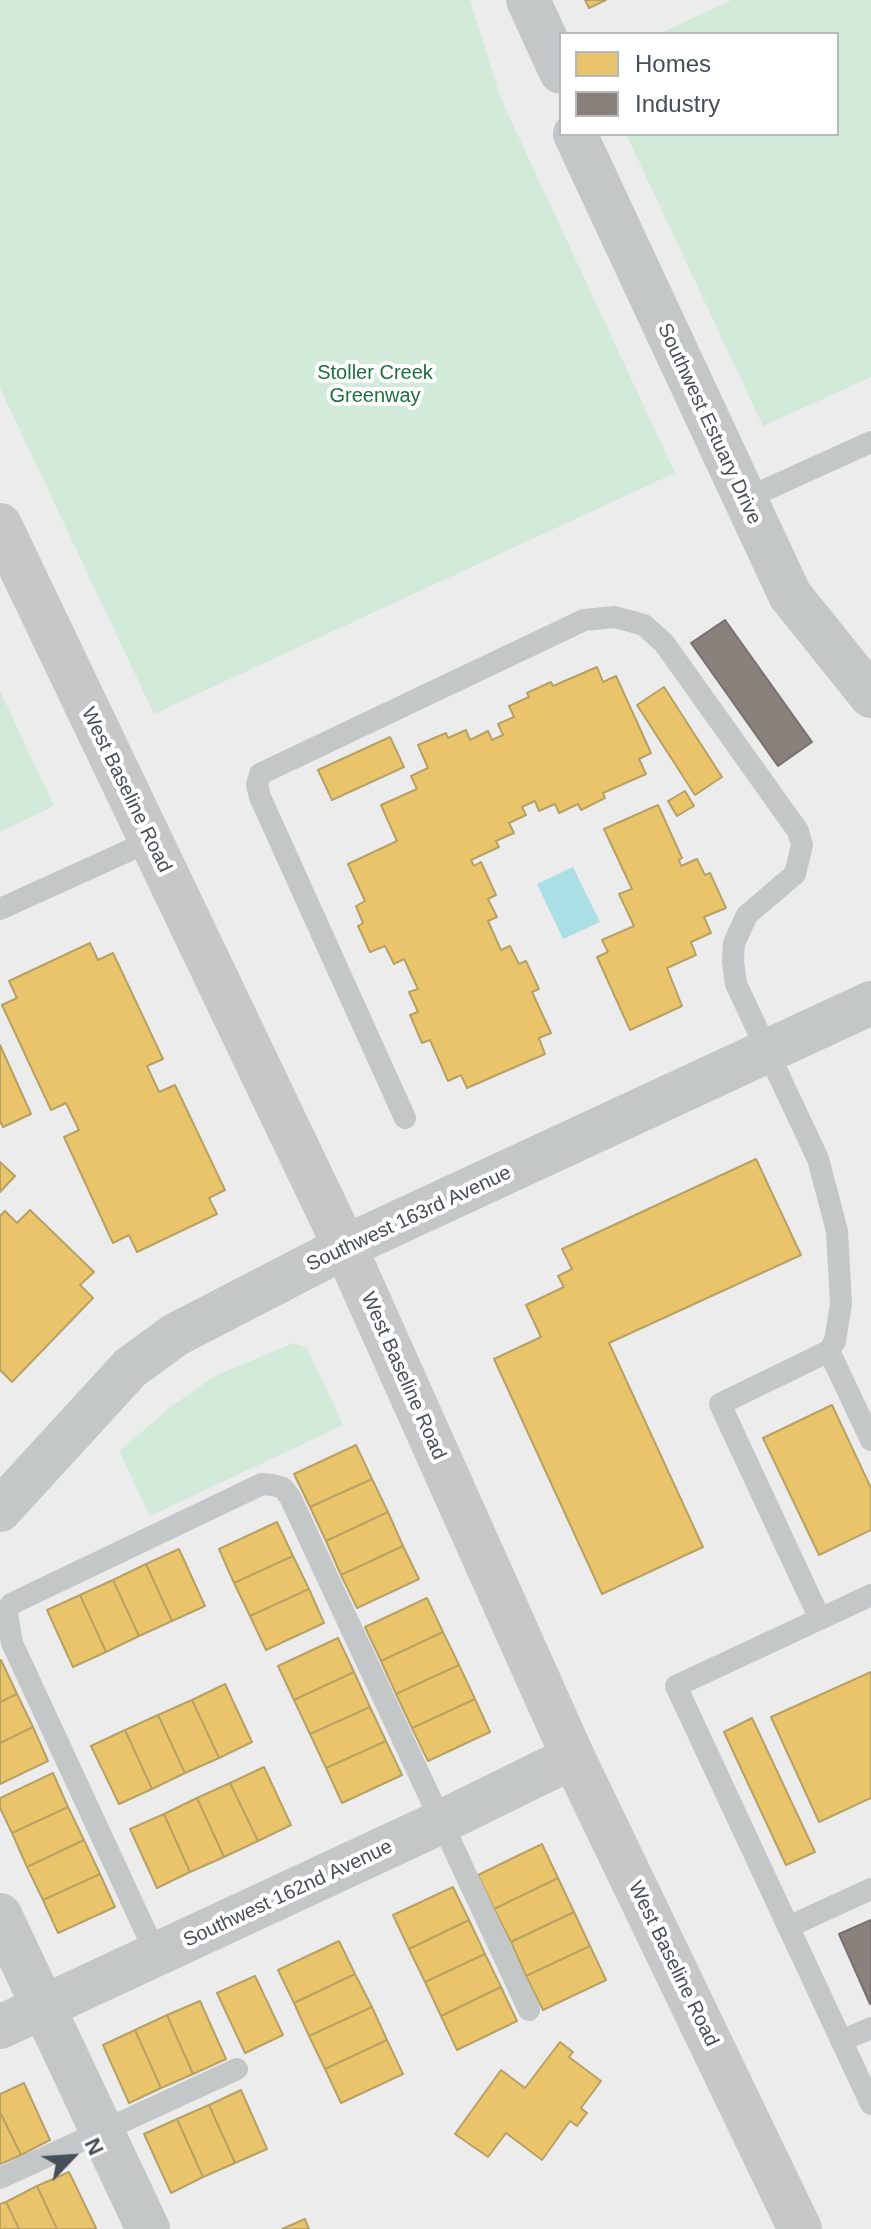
<!DOCTYPE html>
<style>
body{margin:0}
#map{position:relative;width:871px;height:2229px;overflow:hidden;background:#edecec;font-family:Helvetica,sans-serif}
canvas{display:block}
.legend{position:absolute;left:559px;top:32px;width:280px;height:104px;box-sizing:border-box;background:#fff;border:2px solid #b5b9bc;margin:0;padding:10px 14px;list-style:none;font-size:24px;color:#465057}
.legend li{display:flex;align-items:center;gap:16px;height:40px}
.legend b{width:40px;border:2px solid #b5b9bc}
.north{position:absolute;left:32px;top:2117px;width:80px;height:80px;-webkit-text-stroke:6px #fff;paint-order:stroke;rotate:65deg;font-size:22px;font-weight:700;line-height:32px;text-align:center;color:#465057}
.north::after{content:'';display:block;margin:auto;width:28px;height:36px;background:#465057;clip-path:polygon(50% 0,100% 100%,50% 72%,0 100%)}
</style>
<div id="map">
<canvas width="871" height="2229"></canvas>
<ul class="legend">
<li><b style="height:22px;background:#e9c46a"></b>Homes</li>
<li><b style="height:22px;background:#8a817c"></b>Industry</li>
</ul>
<div class="north">N</div>
</div>
<script>
const c = document.querySelector('canvas').getContext('2d');
c.lineJoin = 'round';
function fill(path, color) { c.fillStyle = color; c.fill(path, 'evenodd'); }
const poly = rows => new Path2D(rows.map(r => 'M' + r).join(''));
function stroke(path, color, width, dash) { c.strokeStyle = color; c.lineWidth = width; c.lineCap = dash ? 'butt' : 'round'; c.setLineDash(dash || []); c.stroke(path); }
function drawText(font, color, halo, rows, align = 'center') {
  c.font = font + ' Helvetica,sans-serif'; c.lineWidth = 8; c.setLineDash([]); c.textBaseline = 'middle'; c.strokeStyle = halo; c.fillStyle = color; for (const [text, x, y, turn = 0] of rows) {
    c.save(); c.translate(x, y); c.rotate((+turn || 0) * Math.PI / 180); c.textAlign = isNaN(turn) ? turn : align; if (halo) c.strokeText(text, 0, 0); c.fillText(text, 0, 0); c.restore();
  }
}
const green = poly([
 [0,0,470,0,501,99,675,473,154,714,0,388],
 [732,0,871,0,871,377,763,426,626,134,837,134,837,34,658,34],
 [0,691,54,806,0,832],
 [293,1343,306,1347,310,1354,343,1425,150,1516,119,1451,172,1406,215,1376]
]);
const water = poly([
 [573,867,600,922,563,939,537,884]
]);
const homes = poly([
 [585,0,606,0,589,8,585,0],
 [597,667,603,682,616,676,651,753,639,759,646,774,603,793,605,798,581,810,578,804,559,813,555,804,539,811,535,801,522,807,526,815,509,823,514,833,496,841,499,847,471,860,474,866,481,862,496,895,488,899,497,917,488,921,501,950,510,946,519,964,526,961,539,989,532,992,551,1033,539,1038,545,1054,467,1088,461,1075,448,1081,430,1040,422,1043,410,1015,418,1012,409,992,418,989,404,959,394,964,385,946,370,952,358,926,363,923,356,906,365,901,348,864,397,841,381,805,417,789,411,776,428,768,418,745,446,733,448,738,466,730,470,740,488,731,492,740,503,735,498,724,514,717,509,706,529,697,527,693,551,682,553,686,597,667],
 [664,687,722,777,695,795,637,705,664,687],
 [390,737,404,767,332,800,318,770,390,737],
 [685,791,694,806,677,816,668,801,685,791],
 [658,805,682,858,679,860,681,866,697,859,705,875,710,873,726,908,704,917,711,933,691,942,696,955,667,968,682,1006,630,1030,597,957,608,952,602,940,634,926,619,894,632,889,604,829,658,805],
 [90,943,98,960,113,953,163,1059,147,1066,159,1092,175,1085,225,1190,209,1198,217,1214,137,1252,129,1235,113,1243,64,1137,79,1130,66,1103,51,1110,2,1005,17,998,9,981,90,943],
 [0,1045,31,1114,3,1127,0,1121,0,1045],
 [756,1159,801,1255,609,1343,703,1547,602,1594,494,1359,541,1337,526,1305,564,1287,558,1276,572,1269,562,1249,756,1159],
 [0,1162,15,1176,0,1192,0,1162],
 [30,1210,94,1272,80,1285,93,1298,12,1382,0,1370,0,1216,5,1211,17,1223,30,1210],
 [832,1405,871,1488,871,1530,819,1555,763,1438,832,1405],
 [356,1445,372,1479,310,1507,294,1474,356,1445],
 [372,1479,388,1512,326,1541,310,1507,372,1479],
 [388,1512,403,1546,341,1575,326,1541,388,1512],
 [277,1522,293,1556,234,1583,219,1549,277,1522],
 [403,1546,419,1579,357,1608,341,1575,403,1546],
 [179,1549,205,1606,172,1621,146,1564,179,1549],
 [293,1556,309,1589,250,1616,234,1583,293,1556],
 [146,1564,172,1621,139,1636,113,1580,146,1564],
 [113,1580,139,1636,106,1652,80,1595,113,1580],
 [309,1589,324,1623,266,1650,250,1616,309,1589],
 [80,1595,106,1652,73,1667,47,1610,80,1595],
 [427,1598,443,1632,381,1661,365,1627,427,1598],
 [443,1632,459,1665,396,1694,381,1661,443,1632],
 [338,1638,354,1672,294,1700,278,1666,338,1638],
 [1,1660,17,1694,0,1702,0,1661,1,1660],
 [459,1665,475,1699,412,1728,396,1694,459,1665],
 [354,1672,370,1707,310,1734,294,1700,354,1672],
 [871,1672,871,1798,819,1822,771,1717,871,1672],
 [225,1684,252,1742,219,1758,192,1700,225,1684],
 [17,1694,33,1727,0,1743,0,1702,17,1694],
 [475,1699,490,1732,428,1761,412,1728,475,1699],
 [192,1700,219,1758,185,1773,158,1715,192,1700],
 [370,1707,386,1741,326,1768,310,1734,370,1707],
 [158,1715,185,1773,152,1789,125,1730,158,1715],
 [752,1718,815,1852,786,1865,724,1732,752,1718],
 [33,1727,48,1761,0,1784,0,1743,33,1727],
 [125,1730,152,1789,119,1804,91,1746,125,1730],
 [386,1741,402,1775,342,1803,326,1768,386,1741],
 [264,1767,291,1825,258,1841,230,1783,264,1767],
 [53,1773,68,1807,12,1833,0,1808,0,1798,53,1773],
 [230,1783,258,1841,224,1857,197,1798,230,1783],
 [197,1798,224,1857,190,1872,164,1814,197,1798],
 [68,1807,84,1840,27,1867,12,1833,68,1807],
 [164,1814,190,1872,157,1888,130,1829,164,1814],
 [84,1840,100,1874,43,1900,27,1867,84,1840],
 [542,1844,558,1878,494,1909,478,1875,542,1844],
 [100,1874,115,1907,58,1933,43,1900,100,1874],
 [558,1878,574,1912,511,1942,494,1909,558,1878],
 [453,1887,469,1920,409,1949,393,1915,453,1887],
 [574,1912,590,1946,526,1976,511,1942,574,1912],
 [469,1920,485,1954,425,1982,409,1949,469,1920],
 [339,1941,355,1974,294,2003,278,1970,339,1941],
 [590,1946,606,1980,543,2010,526,1976,590,1946],
 [485,1954,501,1987,441,2016,425,1982,485,1954],
 [355,1974,372,2007,309,2036,294,2003,355,1974],
 [255,1976,283,2035,245,2053,217,1993,255,1976],
 [501,1987,517,2021,457,2050,441,2016,501,1987],
 [200,2001,226,2059,193,2074,167,2015,200,2001],
 [372,2007,387,2040,325,2069,309,2036,372,2007],
 [167,2015,193,2074,161,2088,135,2030,167,2015],
 [135,2030,161,2088,129,2103,103,2045,135,2030],
 [387,2040,403,2074,341,2103,325,2069,387,2040],
 [560,2042,573,2052,569,2057,601,2081,581,2108,587,2113,577,2126,570,2121,542,2160,506,2133,488,2157,455,2134,501,2070,525,2088,560,2042],
 [24,2083,50,2140,21,2155,0,2112,0,2094,24,2083],
 [241,2090,267,2149,235,2163,209,2105,241,2090],
 [209,2105,235,2163,203,2177,177,2119,209,2105],
 [0,2112,21,2155,0,2164,0,2112],
 [177,2119,203,2177,171,2193,144,2134,177,2119],
 [69,2172,96,2228,94,2229,57,2229,37,2186,69,2172],
 [37,2186,57,2229,19,2229,6,2202,37,2186],
 [6,2202,19,2229,0,2229,0,2204,6,2202],
 [305,2219,309,2229,282,2229,305,2219]
]);
const industry = poly([
 [725,620,812,742,778,766,691,643,725,620],
 [871,1920,871,2003,870,2004,839,1934,871,1920]
]);
const lane = poly([
 [743,500,871,442],
 [0,909,150,841],
 [405,1118,260,797,257,785,260,774,584,620,615,617,644,625,664,643,798,831,802,845,795,874,747,915,734,943,733,962,736,984,818,1159,837,1231,841,1304,835,1341,829,1351,871,1440],
 [871,1595,676,1686,871,2104],
 [820,1619,720,1404,829,1351],
 [788,1927,871,1889],
 [157,1956,12,1643,7,1614,11,1604,262,1484,273,1485,283,1488,290,1497,529,2010],
 [841,2041,871,2028],
 [0,2178,237,2069]
]);
const street = poly([
 [528,0,561,72],
 [575,134,790,595,871,696],
 [0,1510,130,1368,175,1335,345,1247,871,1003],
 [0,1915,148,2229],
 [0,2027,443,1821,573,1757]
]);
const secondary = poly([
 [0,525,345,1247,573,1757,800,2229]
]);
const parkNames = [
 ["Stoller Creek",375,373],
 ["Greenway",375,396]
];
const streetNames = [
 ["Southwest Estuary Drive",709,424,65],
 ["West Baseline Road",126,790,64],
 ["Southwest 163rd Avenue",409,1219,-25],
 ["West Baseline Road",403,1376,66],
 ["Southwest 162nd Avenue",288,1894,-25],
 ["West Baseline Road",673,1964,64]
];
fill(green, '#d2ead9');
fill(water, '#aadfe5');
fill(homes, '#e9c46a');
stroke(homes, '#b8a164', 2);
fill(industry, '#8a817c');
stroke(industry, '#767271', 2);
stroke(lane, '#c4c7c8', 22);
stroke(street, '#c4c7c8', 44);
stroke(secondary, '#c5c7c9', 44);
drawText('20px', '#1e703f', '#fff', parkNames);
drawText('20px', '#465057', '#fff', streetNames);
</script>
